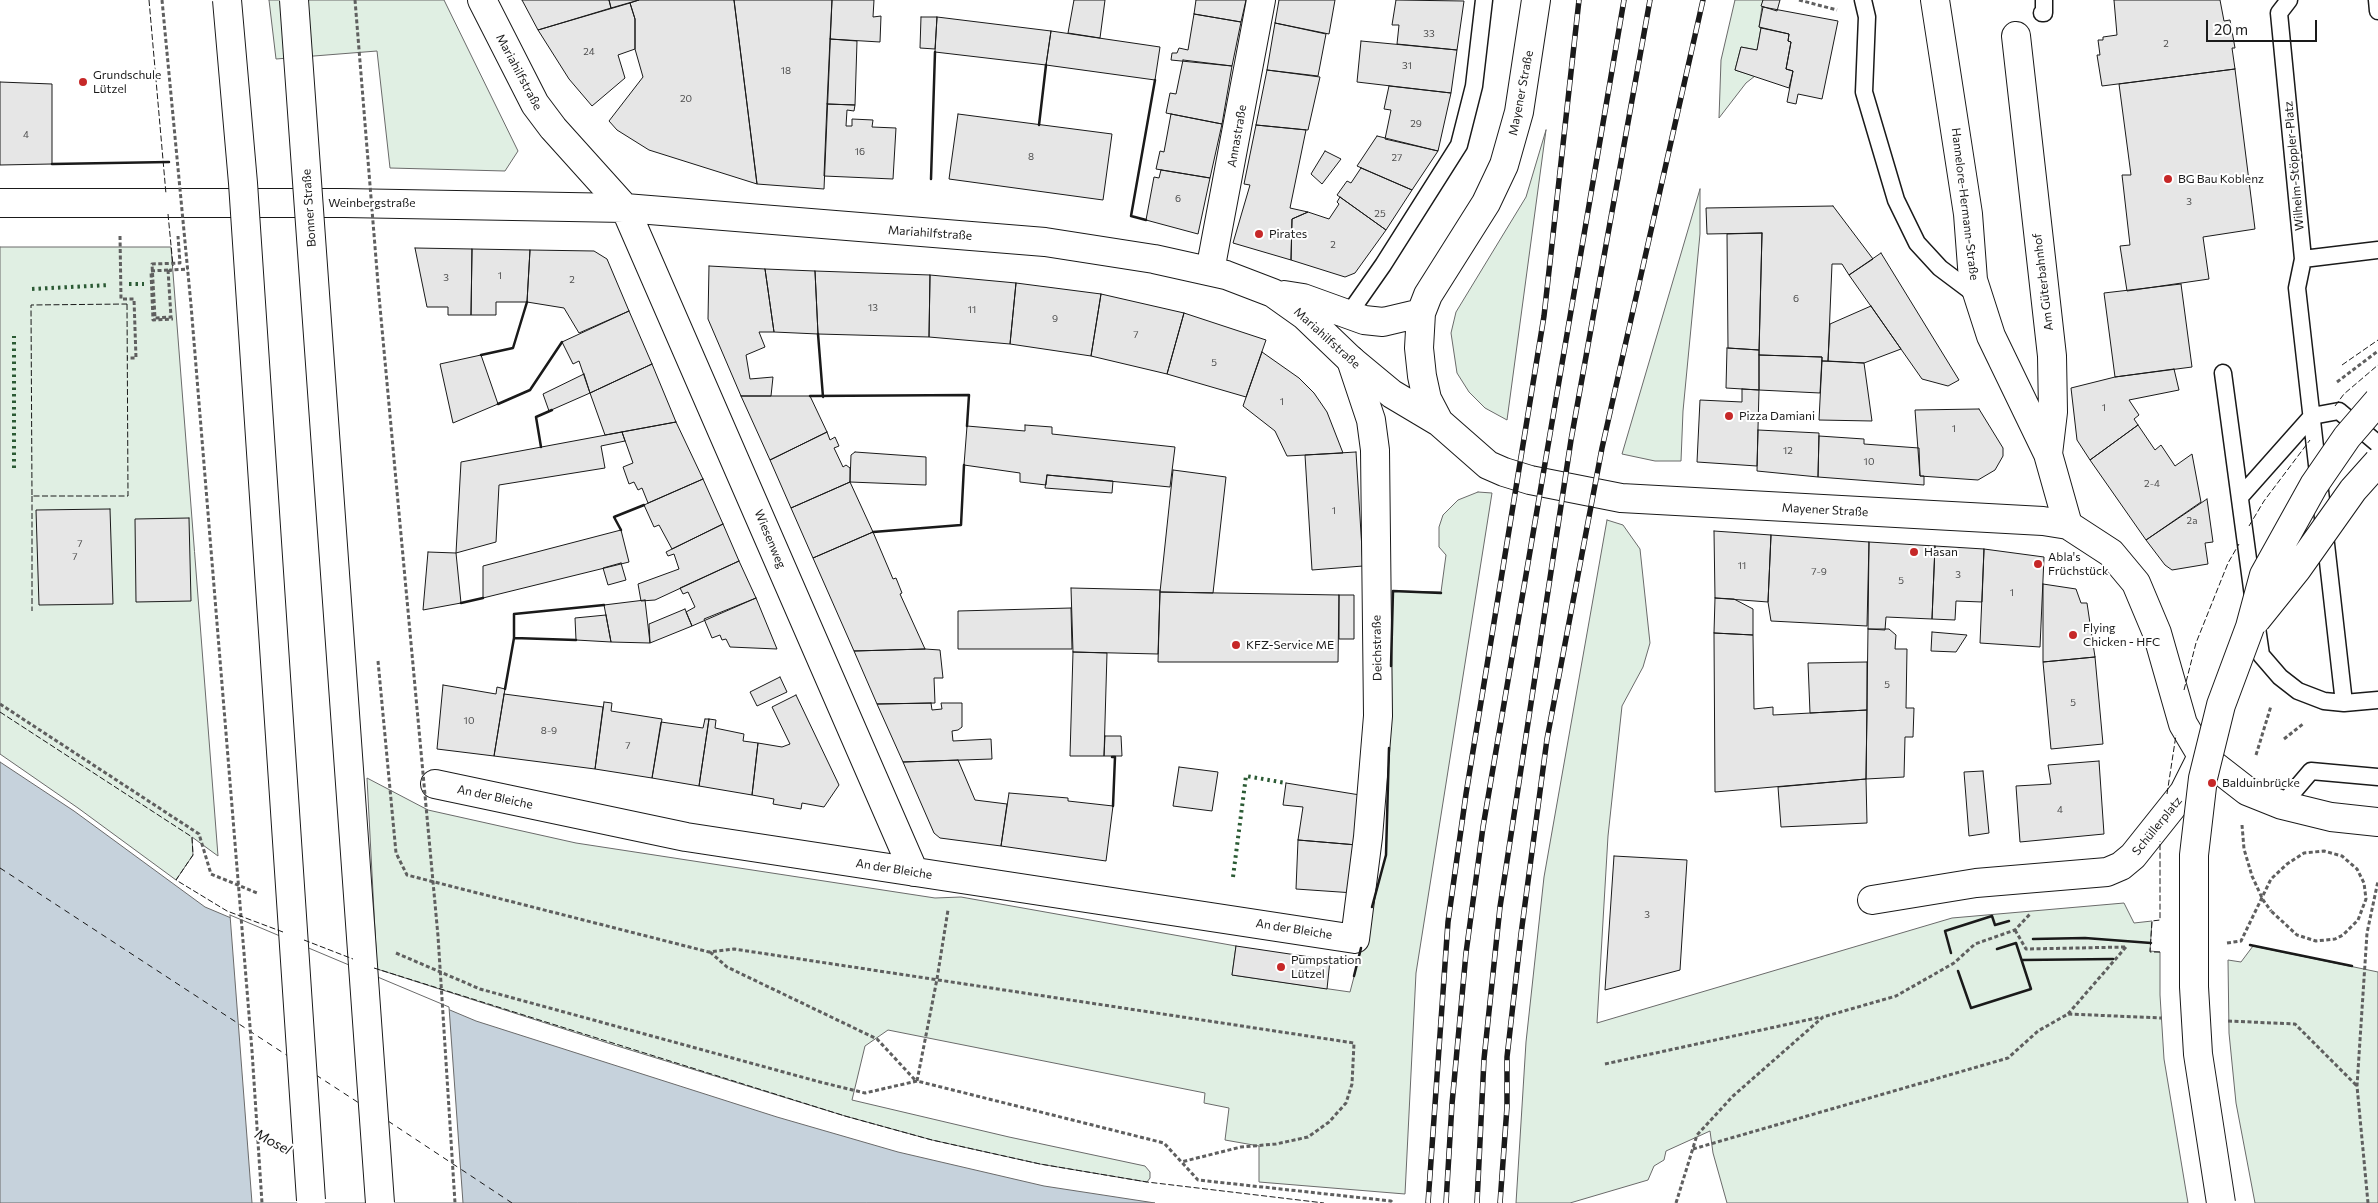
<!DOCTYPE html>
<meta charset="utf-8">
<style>
body{margin:0}
#map{position:relative;width:2378px;height:1203px;overflow:hidden;background:#fff;font-family:Commissioner,sans-serif}
canvas{display:block}
.scale{position:absolute;left:2206px;top:20px;width:111px;height:22px;box-sizing:border-box;border:2px solid #1a1a1a;border-top:0;padding-left:6px;font-size:15px;line-height:18px;white-space:nowrap;color:#1a1a1a;-webkit-text-stroke:4px #fff;paint-order:stroke}
</style>
<div id="map">
<canvas width="2378" height="1203"></canvas>
<div class="scale">20 m</div>
</div>
<script>
const c = document.querySelector('canvas').getContext('2d');
c.lineJoin = 'round';
function fill(path, color) { c.fillStyle = color; c.fill(path, 'evenodd'); }
const poly = rows => new Path2D(rows.map(r => 'M' + r).join(''));
function stroke(path, color, width, dash) { c.strokeStyle = color; c.lineWidth = width; c.lineCap = dash ? 'butt' : 'round'; c.setLineDash(dash || []); c.stroke(path); }
function drawText(font, color, halo, rows, align = 'center') {
  c.font = font + ' Commissioner,sans-serif'; c.lineWidth = 4; c.setLineDash([]); c.textBaseline = 'middle'; c.strokeStyle = halo; c.fillStyle = color; for (const [text, x, y, turn = 0] of rows) {
    c.save(); c.translate(x, y); c.rotate((+turn || 0) * Math.PI / 180); c.textAlign = isNaN(turn) ? turn : align; if (halo) c.strokeText(text, 0, 0); c.fillText(text, 0, 0); c.restore();
  }
}
const green = poly([
 [269,0,444,0,518,151,505,171,390,168,377,51,276,59,269,0],
 [1735,0,1763,0,1759,27,1761,28,1757,50,1741,47,1735,70,1755,76,1746,83,1719,118,1721,60,1735,0],
 [1546,130,1507,420,1485,408,1469,392,1457,373,1451,333,1456,312,1526,197,1546,130],
 [1700,189,1700,234,1683,411,1681,461,1655,461,1622,454,1700,189],
 [0,247,171,247,218,856,192,837,193,855,176,880,78,808,0,754,0,247],
 [1478,492,1492,493,1416,973,1405,1194,1259,1182,1259,1146,1225,1140,1229,1108,1204,1103,1205,1093,888,1030,865,1046,852,1100,1009,1137,1145,1166,1150,1172,1150,1178,1147,1182,1040,1164,932,1140,845,1116,614,1045,377,969,367,778,428,810,576,843,935,898,961,897,1236,946,1232,975,1350,992,1386,855,1393,591,1441,592,1446,555,1439,547,1439,527,1443,515,1458,500,1478,492],
 [1607,520,1623,525,1640,549,1650,643,1643,667,1622,706,1608,836,1597,1023,1952,918,2124,903,2134,923,2152,921,2150,951,2160,952,2160,995,2164,1059,2188,1203,1727,1203,1713,1153,1710,1131,1666,1151,1664,1160,1654,1166,1648,1180,1570,1203,1516,1203,1526,1042,1544,877,1607,520],
 [2253,946,2378,972,2378,1203,2255,1203,2236,1103,2229,1033,2228,960,2241,962,2253,946]
]);
const water = poly([
 [0,762,74,811,205,907,476,1021,777,1117,898,1152,1044,1186,1155,1203,0,1203,0,762]
]);
const pier = poly([
 [230,915,449,1007,463,1203,252,1203,230,915]
]);
const ferry = poly([
 [0,868,288,1056],
 [316,1075,359,1103],
 [388,1121,512,1203]
]);
const building = poly([
 [522,0,609,0,611,8,538,30,522,0],
 [609,0,639,0,611,8,609,0],
 [639,0,734,0,757,184,649,150,617,130,609,121,643,77,635,49,635,19,630,3,639,0],
 [734,0,832,0,824,189,757,184,734,0],
 [832,0,874,0,873,17,881,16,880,42,830,39,832,0],
 [1074,0,1105,0,1100,38,1068,33,1074,0],
 [1196,0,1246,0,1241,22,1194,14,1196,0],
 [1279,0,1335,0,1329,34,1275,23,1279,0],
 [1396,0,1464,1,1457,50,1397,44,1399,25,1392,25,1396,0],
 [1763,0,1780,0,1777,11,1761,6,1763,0],
 [2114,0,2220,0,2224,21,2230,20,2235,48,2232,48,2235,69,2102,86,2097,55,2100,55,2098,40,2103,40,2103,37,2117,35,2114,0],
 [630,3,635,19,635,49,618,55,625,78,592,106,569,79,538,30,630,3],
 [1763,7,1838,21,1822,99,1798,94,1796,104,1787,102,1793,71,1786,69,1791,42,1788,41,1789,34,1759,27,1763,7],
 [1194,14,1241,22,1232,66,1171,60,1172,53,1177,53,1179,48,1188,50,1194,14],
 [921,17,937,17,935,49,920,48,921,17],
 [937,17,1051,31,1046,65,935,52,937,17],
 [1275,23,1326,34,1318,76,1267,70,1275,23],
 [1761,28,1789,34,1788,41,1791,42,1786,69,1793,71,1789,88,1735,70,1741,47,1757,50,1761,28],
 [1051,31,1160,47,1155,80,1046,65,1051,31],
 [830,39,857,41,855,105,827,104,830,39],
 [1361,41,1457,50,1451,93,1357,82,1361,41],
 [1183,60,1232,66,1222,124,1166,113,1170,93,1176,94,1183,60],
 [2235,69,2255,229,2203,237,2209,279,2127,291,2120,246,2130,245,2122,175,2131,175,2119,84,2235,69],
 [1267,70,1320,77,1308,130,1256,125,1267,70],
 [0,82,52,84,52,164,0,165,0,82],
 [1389,86,1451,93,1438,151,1385,139,1391,110,1384,109,1389,86],
 [827,104,855,105,854,111,847,110,846,126,852,126,852,119,873,120,872,127,896,128,893,179,824,176,827,104],
 [958,114,1112,134,1103,200,949,179,958,114],
 [1171,114,1222,124,1210,178,1156,169,1160,151,1164,152,1171,114],
 [1256,125,1306,130,1290,208,1308,212,1292,219,1291,260,1233,243,1250,185,1244,184,1256,125],
 [1377,136,1438,151,1412,190,1357,166,1377,136],
 [1325,151,1341,159,1322,184,1311,174,1325,151],
 [1361,168,1412,190,1386,230,1337,195,1347,181,1351,183,1361,168],
 [1161,170,1210,178,1198,234,1146,220,1154,177,1159,178,1161,170],
 [1340,197,1386,230,1355,273,1345,277,1291,260,1292,219,1308,212,1329,219,1339,204,1337,202,1340,197],
 [1833,206,1873,259,1849,275,1842,264,1832,264,1828,361,1822,361,1822,357,1759,355,1762,233,1707,234,1706,208,1833,206],
 [1762,233,1759,350,1728,348,1727,234,1762,233],
 [415,248,472,249,471,315,448,315,448,307,427,307,415,248],
 [472,249,530,250,527,302,496,302,496,315,471,315,472,249],
 [530,250,594,251,607,259,629,311,579,333,564,308,527,302,530,250],
 [1881,253,1959,380,1948,386,1922,379,1849,275,1881,253],
 [709,266,765,269,774,332,759,332,765,347,746,355,750,379,773,377,771,396,741,396,708,319,709,266],
 [765,269,815,271,818,334,774,332,765,269],
 [815,271,930,275,929,337,818,334,815,271],
 [930,275,1016,283,1010,344,929,337,930,275],
 [1016,283,1101,294,1091,356,1010,344,1016,283],
 [2181,284,2192,367,2115,377,2104,293,2181,284],
 [1101,294,1184,313,1167,374,1091,356,1101,294],
 [1871,306,1901,349,1864,363,1828,361,1830,324,1871,306],
 [629,311,652,364,590,393,579,361,573,364,562,342,629,311],
 [1184,313,1266,340,1246,397,1167,374,1184,313],
 [1727,348,1759,350,1759,390,1726,388,1727,348],
 [1262,352,1299,378,1314,393,1327,412,1343,453,1287,456,1275,431,1243,406,1262,352],
 [481,355,498,404,453,423,440,364,481,355],
 [1759,355,1822,357,1820,393,1759,390,1759,355],
 [1822,361,1864,363,1872,421,1819,420,1822,361],
 [652,364,676,422,605,435,590,393,652,364],
 [2174,369,2179,390,2129,400,2139,415,2134,419,2138,425,2090,460,2077,440,2071,388,2115,377,2174,369],
 [584,374,590,393,549,411,543,394,584,374],
 [1742,389,1759,390,1757,466,1697,462,1700,400,1742,402,1742,389],
 [741,396,810,396,827,432,770,460,741,396],
 [1979,409,2003,448,2003,456,1995,470,1978,480,1920,476,1915,410,1979,409],
 [676,422,703,479,648,503,642,488,638,490,634,482,629,484,623,467,633,463,622,432,676,422],
 [1025,425,1052,427,1052,434,1175,447,1170,487,1047,475,1046,485,1020,482,1020,473,964,465,967,426,1025,431,1025,425],
 [2138,425,2155,450,2161,445,2175,466,2192,454,2201,502,2146,540,2090,460,2138,425],
 [1758,430,1819,433,1818,477,1757,471,1758,430],
 [622,432,625,441,601,446,605,468,499,485,496,542,456,553,461,462,622,432],
 [827,432,830,440,835,437,839,446,834,448,843,467,846,465,850,468,850,482,791,508,770,460,827,432],
 [1819,436,1864,439,1864,444,1919,448,1920,476,1924,476,1924,485,1818,477,1819,436],
 [855,452,926,457,926,485,850,482,851,455,855,452],
 [1356,452,1363,566,1312,570,1305,455,1356,452],
 [1173,470,1226,477,1213,593,1160,592,1173,470],
 [1047,475,1113,481,1112,493,1045,488,1047,475],
 [703,479,723,524,672,549,659,525,654,527,644,505,703,479],
 [850,482,873,532,813,558,791,508,850,482],
 [2207,499,2213,542,2205,543,2208,564,2172,570,2165,565,2146,540,2207,499],
 [110,509,113,604,39,605,36,510,110,509],
 [189,518,191,601,136,602,135,519,189,518],
 [723,524,739,561,655,600,641,601,638,584,679,569,674,554,668,556,666,552,723,524],
 [621,530,629,562,483,598,483,566,621,530],
 [1714,531,1771,535,1768,602,1715,598,1714,531],
 [873,532,893,579,896,578,902,593,900,594,925,649,854,651,813,558,873,532],
 [1771,535,1869,542,1867,626,1771,621,1768,602,1771,535],
 [1869,542,1935,546,1932,619,1886,617,1885,630,1868,629,1869,542],
 [1935,546,1984,549,1982,602,1956,601,1955,620,1932,619,1935,546],
 [1984,549,2044,557,2040,647,1980,643,1984,549],
 [428,552,456,553,461,603,423,610,428,552],
 [739,561,756,598,692,626,686,612,695,607,688,592,683,594,680,588,739,561],
 [621,563,626,580,608,585,603,568,621,563],
 [2043,584,2076,589,2081,603,2087,603,2095,657,2043,662,2043,584],
 [1071,588,1160,590,1158,654,1073,652,1071,588],
 [1160,592,1339,595,1338,662,1158,662,1160,592],
 [1339,595,1354,595,1354,639,1339,639,1339,595],
 [756,598,777,649,730,647,726,639,722,640,720,635,712,638,704,619,756,598],
 [1715,598,1734,599,1753,609,1753,635,1714,633,1715,598],
 [645,600,650,643,611,642,604,605,645,600],
 [1071,608,1072,649,958,649,958,611,1071,608],
 [685,609,692,626,650,643,649,624,685,609],
 [606,615,611,642,576,640,575,618,606,615],
 [1868,629,1889,629,1896,635,1895,649,1907,649,1906,708,1914,708,1913,737,1905,737,1904,777,1866,779,1868,629],
 [1932,632,1967,635,1956,652,1931,651,1932,632],
 [1714,633,1753,635,1754,709,1773,707,1773,715,1867,710,1866,779,1715,792,1714,633],
 [925,649,940,650,943,678,934,678,935,703,877,704,854,651,925,649],
 [1073,652,1107,653,1104,756,1070,756,1073,652],
 [2095,657,2103,744,2051,749,2043,662,2095,657],
 [1867,662,1867,710,1810,713,1808,663,1867,662],
 [780,677,787,692,757,706,750,692,780,677],
 [443,685,496,694,497,687,505,689,494,756,437,749,443,685],
 [504,694,603,707,595,769,494,756,504,694],
 [796,695,839,785,824,807,802,803,801,809,773,804,774,799,752,795,758,743,782,747,790,744,772,707,796,695],
 [604,702,612,703,611,711,662,719,652,778,595,769,604,702],
 [931,703,932,710,942,709,941,703,962,703,962,727,958,730,952,731,953,741,991,739,992,759,903,762,877,704,931,703],
 [705,719,709,719,699,786,652,778,661,722,703,728,705,719],
 [709,719,716,720,715,728,744,734,743,741,758,743,752,795,699,786,709,719],
 [1105,736,1121,736,1122,756,1104,756,1105,736],
 [958,760,975,800,1007,804,1001,846,940,838,934,833,903,762,958,760],
 [2099,761,2104,834,2020,842,2016,786,2051,784,2048,765,2099,761],
 [1179,767,1218,772,1212,811,1173,806,1179,767],
 [1983,771,1989,833,1969,836,1964,772,1983,771],
 [1866,779,1867,823,1781,827,1778,787,1866,779],
 [1286,783,1360,795,1357,845,1298,840,1303,807,1283,805,1286,783],
 [1009,793,1068,798,1068,801,1113,806,1106,861,1001,846,1009,793],
 [1298,840,1357,845,1354,893,1296,889,1298,840],
 [1614,856,1687,860,1680,970,1605,990,1614,856],
 [1236,946,1330,960,1327,989,1232,975,1236,946]
]);
const path = poly([
 [1799,0,1837,10],
 [120,236,121,299,134,299,136,358,127,358],
 [168,270,171,317,155,318,152,264,180,263,178,236],
 [170,272,170,270,188,269],
 [2337,382,2378,351],
 [378,661,396,853,407,875,709,952,734,949,1354,1043,1352,1084,1346,1103,1329,1122,1308,1137,1276,1144,1241,1147,1181,1162],
 [0,704,199,834,211,874,257,893],
 [2284,739,2303,724],
 [2256,755,2271,706],
 [2242,825,2244,849,2252,876,2263,900,2271,911],
 [2015,930,2026,949,2126,947],
 [710,952,727,967,877,1039,916,1081],
 [396,953,480,989,820,1082,865,1093,917,1081,1164,1143,1198,1180,1391,1201,1393,1203],
 [2068,1014,2126,947],
 [2228,1021,2295,1024,2357,1086],
 [1605,1064,1821,1017],
 [917,1081,937,979,948,910],
 [1693,1149,2008,1058,2038,1031,2068,1014,2162,1018],
 [1676,1203,1697,1135,1733,1096,1823,1017,1896,996,1954,963,1975,944,2015,930,2031,913],
 [2368,1203,2357,1086,2367,933,2378,881]
]);
const service = poly([
 [1863,0,1867,17,1864,92,1896,200,1917,243,1940,268,1976,295],
 [2289,0,2279,13,2303,259,2297,288,2344,703],
 [2377,0,2378,11],
 [2042,13,2044,13,2044,0],
 [2303,259,2378,250],
 [1348,315,1383,265,1459,145,1474,86,1484,0],
 [2223,373,2253,596],
 [2240,497,2312,416,2339,411,2378,444],
 [2256,621,2261,655,2280,677,2298,691,2324,701,2344,703,2378,700],
 [2282,805,2311,771,2378,777]
]);
const minor = poly([
 [1935,0,1968,214,1973,280,1991,336,2048,454],
 [2016,36,2052,356,2053,412,2048,454,2068,525],
 [0,203,344,203,625,208,914,872],
 [1210,271,1261,0],
 [435,784,686,837,1355,939,1368,837,1378,716,1375,450,1371,420,1351,360],
 [1872,900,1976,883,2107,872,2121,866,2133,856,2184,792,2202,756]
]);
const tertiary = poly([
 [482,0,535,104,553,128,625,208,1045,242,1154,259,1226,275,1273,293,1304,315,1351,360,1392,394,1439,422],
 [1536,0,1519,112,1504,165,1486,203,1428,295,1421,313,1419,348,1422,376,1427,399,1439,422,1488,465,1504,472,1530,480,1621,498,2043,521,2068,525,2111,553,2136,583,2157,633,2183,724,2202,756,2247,791,2282,805,2331,817,2378,822],
 [1284,295,1303,298,1364,320,1383,322,1421,313]
]);
const rail = poly([
 [1428,1203,1448,922,1466,794,1544,316,1579,0],
 [1446,1203,1452,1104,1466,953,1483,827,1624,0],
 [1477,1203,1484,1059,1500,907,1571,440,1650,0],
 [1500,1203,1507,1107,1507,1057,1521,934,1547,739,1602,448,1703,0]
]);
const pathBridge = poly([
 [162,0,191,305,252,1051,262,1203],
 [355,0,379,296,438,936,455,1203],
 [168,270,151,271,153,320,173,319],
 [2227,943,2241,941,2271,879,2287,864,2304,853,2324,851,2342,856,2357,869,2364,883,2366,899,2358,920,2343,935,2335,939,2316,941,2297,935,2271,911]
]);
const tertiaryBridge = poly([
 [2256,620,2297,569,2353,490,2378,462],
 [2221,1203,2198,1054,2194,987,2194,855,2203,778,2221,705,2250,627,2264,575,2314,485,2347,437,2378,401]
]);
const trunkBridge = poly([
 [227,0,243,183,311,1200],
 [294,0,380,1203]
]);
const hedge = poly([
 [129,284,144,284],
 [32,289,109,285],
 [14,468,14,336],
 [1233,877,1246,776,1286,783]
]);
const fence = poly([
 [149,0,166,194],
 [168,214,173,266],
 [127,304,128,496,32,496,31,305,127,304],
 [2342,365,2378,340],
 [2335,406,2344,394,2378,365],
 [32,496,32,611],
 [2249,526,2264,501,2310,440],
 [2184,690,2196,643,2228,563,2239,544],
 [0,712,192,837,193,855,176,880,227,911,283,932],
 [2167,794,2176,735],
 [304,940,353,959],
 [2160,952,2150,952,2152,921,2160,920,2160,841],
 [374,968,845,1116,932,1140,1040,1164,1147,1182,1324,1203]
]);
const wall = poly([
 [1039,125,1046,65],
 [52,164,169,162],
 [931,179,935,52],
 [1146,220,1131,216,1155,80],
 [818,334,823,397],
 [481,355,513,348,527,302],
 [810,396,969,395,967,426],
 [498,404,530,390,562,342],
 [541,447,536,417,552,410],
 [621,530,614,517,644,505],
 [873,532,961,525,964,465],
 [461,603,483,598],
 [514,638,514,614,604,605],
 [1391,666,1393,591,1441,593],
 [505,689,514,638,576,640],
 [1112,757,1115,757,1113,806],
 [1372,907,1386,855,1389,748],
 [2033,939,2085,938,2151,943],
 [2250,945,2352,966],
 [1951,953,1945,931,1992,916,1995,925,2009,921],
 [2022,960,2113,959],
 [1958,971,1971,1008,2031,989,2016,943,1997,949],
 [1354,976,1361,948]
]);
const markers = [
 [83,82,5,"#c62828"],
 [2168,179,5,"#c62828"],
 [1259,234,5,"#c62828"],
 [1729,416,5,"#c62828"],
 [1914,552,5,"#c62828"],
 [2038,564,5,"#c62828"],
 [2073,635,5,"#c62828"],
 [1236,645,5,"#c62828"],
 [2212,783,5,"#c62828"],
 [1281,967,5,"#c62828"]
];
const numberNames = [
 ["33",1429,34],
 ["2",2166,44],
 ["24",589,52],
 ["31",1407,66],
 ["18",786,71],
 ["20",686,99],
 ["29",1416,124],
 ["4",26,135],
 ["16",860,152],
 ["8",1031,157],
 ["27",1397,158],
 ["6",1178,199],
 ["3",2189,202],
 ["25",1380,214],
 ["2",1333,245],
 ["1",500,276],
 ["3",446,278],
 ["2",572,280],
 ["6",1796,299],
 ["13",873,308],
 ["11",972,310],
 ["9",1055,319],
 ["7",1136,335],
 ["5",1214,363],
 ["1",1282,402],
 ["1",2104,408],
 ["1",1954,429],
 ["12",1788,451],
 ["10",1869,462],
 ["2-4",2152,484],
 ["1",1334,511],
 ["2a",2192,521],
 ["7",80,544],
 ["7",75,557],
 ["11",1742,566],
 ["7-9",1819,572],
 ["3",1958,575],
 ["5",1901,581],
 ["1",2012,593],
 ["5",1887,685],
 ["5",2073,703],
 ["10",469,721],
 ["8-9",549,731],
 ["7",628,746],
 ["4",2060,810],
 ["3",1647,915]
];
const streetNames = [
 ["Mariahilfstraße",519,72,62],
 ["Mayener Straße",1521,93,-79],
 ["Annastraße",1237,136,-80],
 ["Wilhelm-Stöppler-Platz",2294,166,-95],
 ["Weinbergstraße",372,203],
 ["Hannelore-Hermann-Straße",1965,204,83],
 ["Bonner Straße",309,208,-94],
 ["Mariahilfstraße",930,233,4],
 ["Am Güterbahnhof",2043,282,-97],
 ["Mariahilfstraße",1327,338,42],
 ["Mayener Straße",1825,510,3],
 ["Wiesenweg",770,539,67],
 ["Deichstraße",1377,648,-91],
 ["An der Bleiche",495,797,12],
 ["Schüllerplatz",2157,826,-51],
 ["An der Bleiche",894,869,9],
 ["An der Bleiche",1294,929,9]
];
const poiNames = [
 ["Grundschule",93,75],
 ["Lützel",93,89],
 ["BG Bau Koblenz",2178,179],
 ["Pirates",1269,234],
 ["Pizza Damiani",1739,416],
 ["Hasan",1924,552],
 ["Abla's",2048,557],
 ["Früchstück",2048,571],
 ["Flying",2083,628],
 ["Chicken - HFC",2083,642],
 ["KFZ-Service ME",1246,645],
 ["Balduinbrücke",2222,783],
 ["Pumpstation",1291,960],
 ["Lützel",1291,974]
];
const waterNames = [
 ["Mosel",273,1142,28]
];
fill(green, '#e0efe3');
stroke(green, '#6a6a6a', 1);
fill(water, '#c6d2dc');
stroke(water, '#6a6a6a', 1);
fill(pier, '#fff');
stroke(pier, '#6a6a6a', 1);
stroke(ferry, '#1a1a1a', 1, [6, 5]);
fill(building, '#e6e6e6');
stroke(building, '#1a1a1a', 1);
stroke(service, '#1a1a1a', 19);
stroke(minor, '#1a1a1a', 30);
stroke(tertiary, '#1a1a1a', 30);
stroke(path, '#5f5f5f', 3, [4, 2.5]);
stroke(service, '#fff', 16);
stroke(minor, '#fff', 28);
stroke(tertiary, '#fff', 28);
stroke(rail, '#1a1a1a', 5.5);
stroke(rail, '#fff', 4, [11]);
stroke(tertiaryBridge, '#1a1a1a', 30, []);
stroke(trunkBridge, '#1a1a1a', 30, []);
stroke(pathBridge, '#5f5f5f', 3, [4, 2.5]);
stroke(tertiaryBridge, '#fff', 28);
stroke(trunkBridge, '#fff', 28);
stroke(hedge, '#2b5a34', 4, [2.5, 4]);
stroke(fence, '#1a1a1a', 1, [6, 2.5]);
stroke(wall, '#1a1a1a', 2.5);
for (const [x, y, r, color] of markers) { const dot = new Path2D(); dot.arc(x, y, r, 0, 2 * Math.PI); c.fillStyle = color; c.fill(dot); stroke(dot, '#fff', 2); }
drawText('10px', '#4d4d4d', null, numberNames);
drawText('12px', '#1a1a1a', '#fff', streetNames);
drawText('12px', '#1a1a1a', '#fff', poiNames, 'left');
drawText('italic 14px', '#1a1a1a', '#fff', waterNames);
</script>
